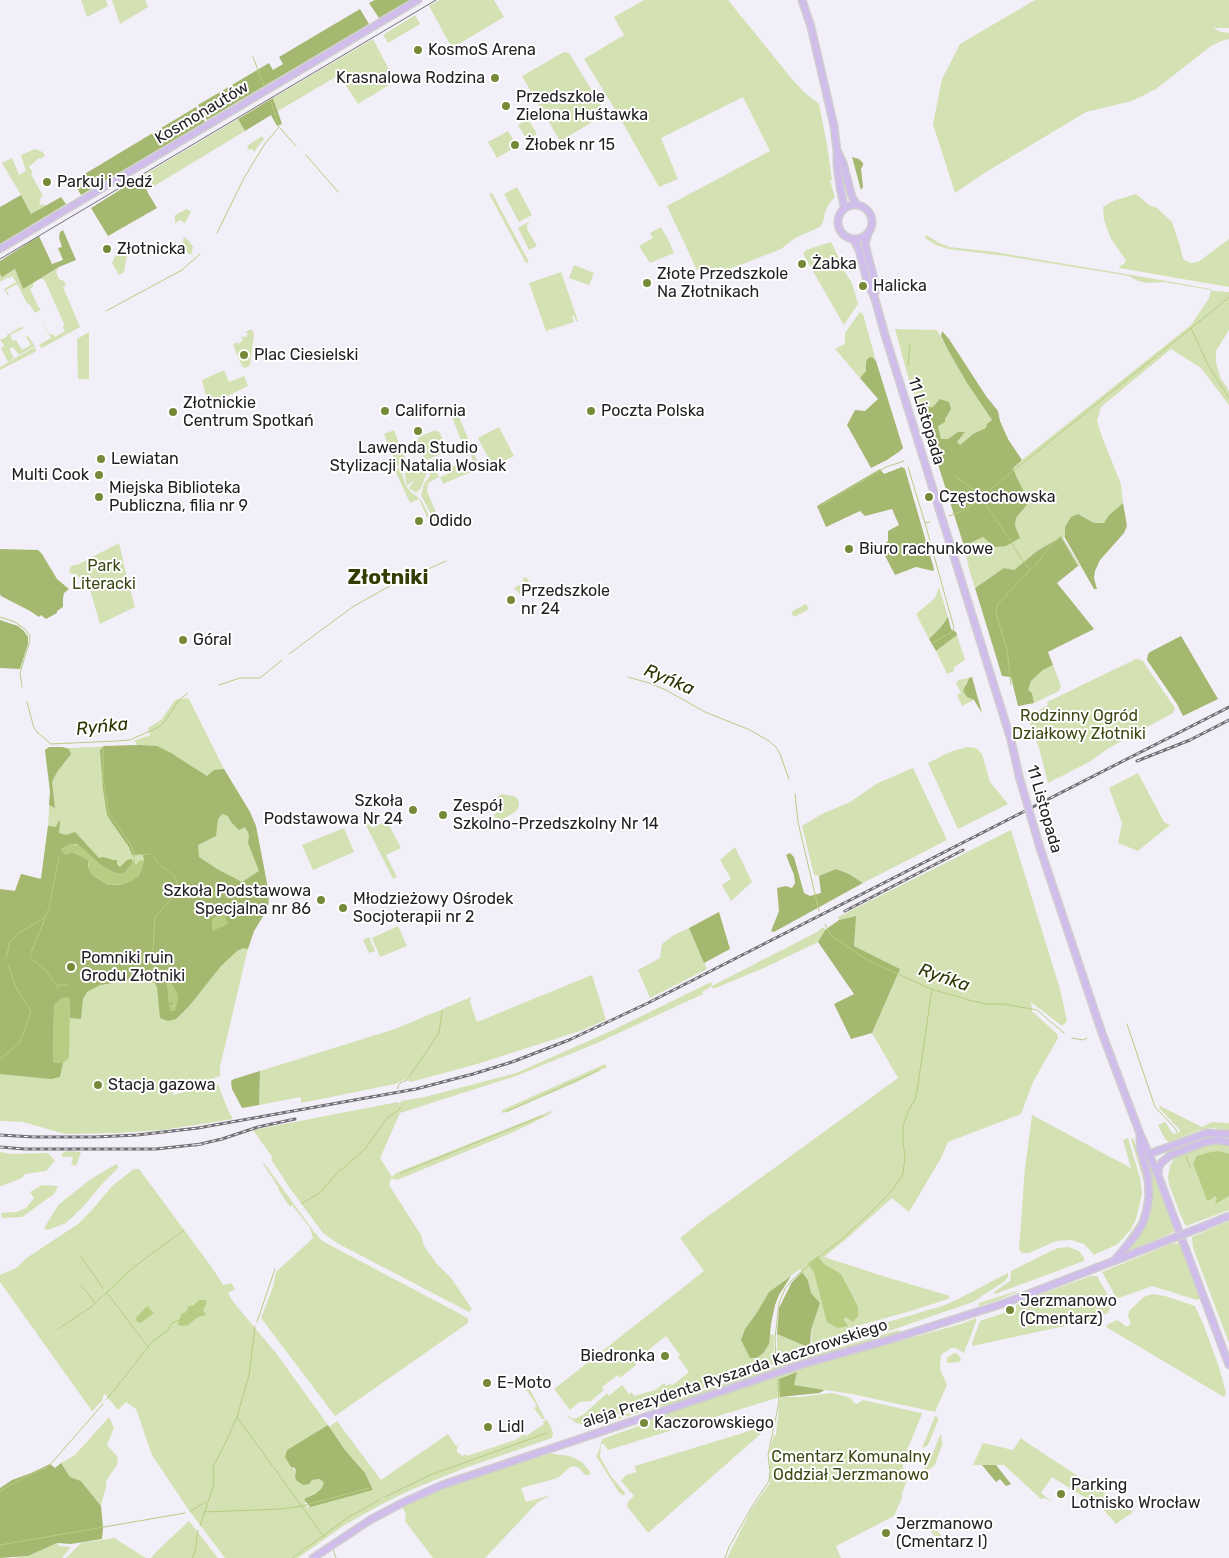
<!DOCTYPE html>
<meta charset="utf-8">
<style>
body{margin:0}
canvas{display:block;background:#f3eff8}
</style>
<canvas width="1229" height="1558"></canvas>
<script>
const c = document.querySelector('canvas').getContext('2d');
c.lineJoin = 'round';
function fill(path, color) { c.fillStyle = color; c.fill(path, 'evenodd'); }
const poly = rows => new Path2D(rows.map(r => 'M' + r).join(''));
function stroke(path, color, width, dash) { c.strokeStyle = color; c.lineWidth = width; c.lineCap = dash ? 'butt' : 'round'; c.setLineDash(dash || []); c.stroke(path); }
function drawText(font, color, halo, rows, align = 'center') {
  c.font = font + ' Rubik,sans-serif'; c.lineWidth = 4; c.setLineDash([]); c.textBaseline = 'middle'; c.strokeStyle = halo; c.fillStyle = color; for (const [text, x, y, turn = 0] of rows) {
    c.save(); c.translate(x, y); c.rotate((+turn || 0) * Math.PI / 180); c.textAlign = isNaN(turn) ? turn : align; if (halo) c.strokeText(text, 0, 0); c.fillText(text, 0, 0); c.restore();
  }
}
const green = poly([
 [81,0,106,0,108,6,87,17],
 [112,0,145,0,148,7,120,24],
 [439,0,494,0,504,17,452,48,429,6],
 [644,0,728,0,792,79,803,91,819,104,827,145,832,180,830,181,835,197,829,204,825,212,823,222,820,227,795,238,781,249,727,270,721,267,704,271,697,270,667,206,770,151,743,97,661,138,678,179,659,187,616,111,584,59,624,35,614,17],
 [1035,0,1229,0,1229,28,1213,28,1221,32,1229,33,1229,39,1221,41,1211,46,1156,89,1132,101,1086,112,986,172,955,193,933,124,942,79,960,44],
 [415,15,420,24,388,43,383,35],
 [373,39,394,79,394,82,358,104,339,75,278,111,273,98],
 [564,52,569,53,605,112,603,116,560,141,522,76],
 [238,119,245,131,146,191,139,178],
 [528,119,537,134,527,140,518,125],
 [508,131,517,146,497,158,488,142],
 [262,136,264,139,254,152,252,149,249,150,247,146],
 [35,149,43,152,45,156,40,159,39,158,29,167,33,172,31,174,43,196,40,198,41,201,39,202,40,205,44,204,45,206,31,214,21,195,2,163,12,158,19,175,26,171,21,155],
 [517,187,532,215,519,222,504,194],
 [492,193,529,262,526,263,489,194],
 [1136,194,1149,205,1157,208,1172,222,1180,246,1182,255,1184,260,1191,263,1198,262,1229,239,1229,287,1119,268,1120,266,1124,264,1126,260,1111,239,1104,220,1103,207,1113,201],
 [187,209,191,212,185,223,180,220,175,223,175,215],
 [530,221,527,225,527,229,537,246,529,250,518,228],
 [661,227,670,243,674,253,650,263,639,246,653,238,650,233],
 [926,235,939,243,949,247,995,252,1149,278,1211,289,1213,291,1229,292,1229,330,1216,351,1216,362,1220,377,1229,391,1229,405,1201,368,1171,349,1101,407,1097,421,1102,437,1121,484,1123,503,1109,515,1104,523,1094,523,1078,514,1065,527,1065,538,1061,537,1037,551,1014,570,1004,568,975,588,969,569,964,546,983,537,1015,526,1016,518,1022,511,1013,467,1191,325,1209,298,1211,290,1164,282,1148,283,1138,281,1129,276,1006,256,948,249,936,245,925,238],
 [184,237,190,242,193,247,191,255,186,252,184,248,183,240],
 [831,242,841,262,839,263,852,283,858,304,844,325,803,254,806,250],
 [128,250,124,272,119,275,112,263,116,255],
 [574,265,594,273,589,285,569,278],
 [58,268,56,272,59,279,64,281,66,286,63,287,80,327,42,348,39,345,51,338,39,318,50,335,53,334,55,337,65,331,63,328,64,324,45,281,43,279,39,279,34,282,33,287,30,289,39,308,41,308,40,310,35,313,29,304,27,303,17,284,6,290,9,295,8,296,4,289,16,282,12,276,10,277,11,280,8,277,0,282,0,274,2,277,15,269,23,289],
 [561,272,578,321,576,321,574,315,572,316,574,322,546,331,529,283],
 [860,312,863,314,876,361,872,357,866,362,866,371,860,378,835,349,845,344,845,333],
 [21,327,24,328,10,335,13,341,16,340,22,350,31,345,26,337,28,336,35,346,19,355,13,347,9,349,14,358,8,362,1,348,4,346,0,339,3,339,7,336,7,335],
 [895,329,937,330,967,383,992,420,987,428,973,434,960,445,957,442,964,433,958,432,948,439,941,440,938,426,951,409,933,407,920,408,910,384],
 [248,330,252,330,254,334,250,365,245,368,242,366,233,345,236,342,238,344,243,340,241,337,242,336,244,338,248,334,246,332],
 [89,332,89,379,78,379,77,339],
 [35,347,36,351,33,353,0,370,0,367],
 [224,370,229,382,244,376,248,386,213,403,211,400,207,401,202,380],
 [455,407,480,468,443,484,440,477,448,474,446,469,463,462,464,464,473,461,471,454,467,456,449,409],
 [499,427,514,456,493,467,478,438],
 [394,430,407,463,397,466,384,434],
 [436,430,437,432,439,431,447,449,445,450,445,452,427,460,426,458,424,458,417,440,419,439,418,437],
 [436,458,437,461,433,463,439,477,428,483,427,491,440,522,436,524,421,495,424,484,430,476,429,462],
 [424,462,427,463,427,472,421,488,416,493,409,488,415,479,407,486,405,474,408,470,420,464,418,474,421,466],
 [407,464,402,474,406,486,411,492,421,500,434,525,431,526,419,499,410,503,394,468,398,468],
 [119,543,127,578,135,607,100,624,90,590,76,574,69,573,71,566,79,564],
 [524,577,527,578,532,587,521,595,514,588,524,582,523,578],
 [939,587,948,617,941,627,929,639,916,614,935,598],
 [806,604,809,609,794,617,791,612],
 [957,635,965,660,954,667,954,671,947,674,936,651],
 [1136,659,1142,660,1175,708,1173,713,1107,749,1091,761,1048,783,1039,748,1029,721,1033,714,1048,705,1047,702],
 [1053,665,1061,686,1059,691,1034,703,1032,693,1027,690,1031,681,1043,670],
 [969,678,965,684,967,697,974,700,962,706,957,695,961,693,956,683,958,680],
 [187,698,189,699,224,769,250,812,256,826,269,894,268,908,254,931,249,944,220,1067,220,1076,172,1093,173,1095,218,1084,228,1110,233,1119,163,1130,118,1133,65,1134,23,1122,0,1121,0,889,15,891,21,874,41,879,48,826,50,792,45,750,49,747,62,747,69,748,138,745,134,741,150,735,148,728,161,720,175,700],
 [967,747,976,748,982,754,990,782,1008,804,958,829,928,763,950,752],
 [913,768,947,840,863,883,849,874,836,869,819,876,814,875,802,826,822,814,850,802,878,783],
 [1138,773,1164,822,1170,825,1138,851,1118,843,1122,823,1109,788],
 [502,794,514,796,518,799,519,804,518,808,515,812,500,821,495,819,494,815,498,811,500,804,495,798],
 [366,817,372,828,387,821,401,848,386,855,397,877,393,879,363,819],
 [344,828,354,852,313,870,302,845],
 [1011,830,1060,989,1067,1021,1062,1026,1031,1002,1032,1011,1057,1034,1058,1038,1033,1082,1021,1114,948,1142,941,1158,909,1212,892,1198,845,1240,824,1257,886,1277,950,1296,948,1299,911,1311,846,1329,847,1334,942,1306,956,1300,1008,1273,1008,1277,1005,1281,973,1302,892,1330,780,1362,668,1400,643,1406,590,1424,584,1425,576,1423,567,1416,567,1415,573,1419,576,1418,583,1415,607,1393,609,1396,622,1385,629,1394,632,1392,634,1396,655,1390,664,1383,666,1386,669,1384,673,1385,689,1372,678,1357,680,1355,666,1336,636,1360,636,1365,620,1378,618,1375,602,1387,604,1390,591,1401,579,1402,570,1410,554,1389,704,1271,680,1238,704,1219,898,1078,872,1033,900,969,854,946,855,916,839,920,838,917],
 [800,1269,808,1280,811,1293,820,1303,811,1330,812,1343,814,1349,810,1351,810,1348,777,1334,777,1353,781,1359,779,1361,772,1361,771,1358,774,1355,774,1335,745,1329,756,1314,769,1292],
 [735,847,752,882,731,901,722,885,731,879,720,860],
 [398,926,407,946,380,957,372,938],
 [823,927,825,930,818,942,766,967,713,989,712,986,702,992,703,994,595,1044,516,1076,400,1113,380,1158,392,1177,396,1173,554,1110,548,1115,516,1131,397,1180,391,1178,389,1185,421,1235,424,1246,437,1264,451,1278,472,1309,469,1312,337,1243,323,1233,289,1187,271,1159,273,1158,253,1130,398,1102,399,1106,401,1107,401,1101,425,1097,516,1073,611,1031,711,982,712,986,817,932],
 [689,928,707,969,650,998,638,970,660,958,662,944,674,935],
 [369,937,375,951,369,953,363,940],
 [592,975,606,1020,580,1031,477,1064,411,1082,405,1079,395,1084,301,1103,301,1097,259,1105,260,1071,395,1029,471,997,470,1002,477,1022],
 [605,1064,607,1067,577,1082,509,1111,502,1113,502,1110],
 [1160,1106,1202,1127,1212,1122,1229,1123,1229,1130,1213,1128,1200,1130,1169,1142,1165,1139,1158,1125,1165,1122,1173,1134,1180,1132,1180,1130,1159,1108],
 [1032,1115,1131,1168,1123,1140,1128,1138,1140,1178,1142,1194,1136,1219,1131,1229,1118,1244,1094,1255,1084,1244,1071,1240,1056,1241,1029,1253,1022,1253,1019,1249,1025,1168],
 [1133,1138,1143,1168,1146,1181,1146,1199,1140,1221,1132,1235,1122,1245,1138,1222,1143,1210,1145,1198,1144,1182,1131,1139],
 [1212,1144,1226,1144,1229,1146,1229,1210,1186,1226,1180,1214,1169,1184,1168,1177,1170,1166,1175,1157,1194,1149],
 [68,1151,81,1152,76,1166,71,1164,73,1157,63,1157,61,1154],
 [0,1152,11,1154,48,1153,55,1161,46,1171,25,1174,22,1178,1,1186,0,1186],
 [1147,1159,1175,1230,1170,1234,1125,1252,1142,1231,1150,1212,1153,1191,1152,1179,1146,1160],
 [264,1163,315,1233,321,1240,343,1252,468,1318,468,1323,335,1416,261,1318,273,1287,276,1272,313,1238,310,1228,292,1205,290,1207,278,1189,279,1188,263,1164],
 [116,1164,119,1167,101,1185,84,1206,66,1223,48,1230,44,1228,59,1204,91,1179],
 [134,1169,139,1169,213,1269,223,1285,231,1283,235,1289,228,1293,234,1303,276,1353,328,1425,287,1450,285,1457,296,1472,312,1480,321,1479,324,1483,321,1489,315,1494,304,1499,307,1503,304,1503,307,1507,373,1490,365,1473,345,1450,329,1427,337,1421,381,1480,448,1434,456,1446,459,1444,457,1448,457,1452,463,1456,466,1454,467,1456,515,1440,524,1434,526,1436,544,1424,543,1421,547,1420,551,1427,553,1433,552,1438,465,1468,413,1489,382,1504,343,1526,298,1558,225,1558,188,1509,152,1455,136,1409,126,1402,118,1410,104,1393,102,1401,92,1411,0,1282,0,1275,16,1268,28,1257,78,1224,93,1209,112,1186],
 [42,1185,58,1186,54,1194,22,1217,2,1218,1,1213,16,1212,26,1208,34,1198,30,1192],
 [1229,1221,1229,1343,1193,1248,1192,1237],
 [1180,1243,1200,1299,1197,1300,1152,1286,1119,1298,1116,1297,1102,1272,1171,1244],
 [1069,1247,1079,1251,1084,1258,1084,1261,995,1294,994,1292,1010,1281,1011,1271,1051,1251,1058,1248],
 [1091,1276,1097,1276,1107,1294,1111,1305,1108,1313,1088,1321,972,1346,972,1343,980,1321,1016,1309,1016,1305,1028,1299],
 [1017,1291,1017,1292,1001,1299,979,1306,979,1303],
 [1152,1294,1165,1296,1195,1306,1204,1326,1219,1367,1226,1393,1224,1397,1106,1327,1108,1324,1117,1320,1122,1323,1126,1327,1131,1324,1128,1316,1129,1311,1144,1297],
 [976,1318,976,1322,964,1353,956,1348,951,1348,941,1355,940,1369,947,1385,935,1412,852,1394,794,1385,797,1372,779,1379,781,1397,799,1397,832,1393,851,1398,854,1403,857,1404,863,1400,921,1413,922,1414,903,1460,903,1469,908,1478,902,1493,902,1498,894,1516,836,1546,841,1558,727,1558,751,1510,770,1483,770,1450,774,1435,776,1435,780,1397,608,1450,604,1444,601,1444,600,1457,611,1476,625,1493,625,1495,622,1495,618,1491,596,1456,598,1454,602,1439,650,1422,650,1420,660,1414,798,1369,961,1324],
 [899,1330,901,1333,886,1338,803,1361,671,1404,647,1410,600,1425,602,1422,647,1407,671,1401,776,1366],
 [954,1353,958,1354,961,1359,959,1362,947,1363,947,1358],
 [529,1388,537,1403,545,1419,542,1419,534,1408,537,1406,526,1389],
 [935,1416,938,1418,938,1421,928,1445,925,1447,922,1448],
 [109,1417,114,1428,107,1445,118,1457,117,1465,106,1481,106,1487,101,1506,81,1481,70,1477,61,1463,75,1455],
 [772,1424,648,1533,627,1506,628,1502,634,1496,621,1481,626,1475,636,1472,635,1466],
 [940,1435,942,1436,941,1441,943,1442,935,1465,924,1473,923,1471,933,1453],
 [1021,1438,1026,1442,1133,1512,1116,1524,1102,1508,1052,1477,1041,1493,1055,1504,1045,1498,1041,1499,1004,1465,973,1465,983,1443,1013,1450],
 [552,1453,553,1454,570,1456,582,1462,591,1473,589,1475,585,1475,579,1468,573,1466,569,1468,558,1478,521,1488,526,1502,551,1495,538,1502,485,1558,433,1558,405,1521,406,1514,402,1506,445,1487],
 [189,1521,218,1558,151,1558,158,1550],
 [929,1523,932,1524,947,1543,946,1545,944,1546,937,1539,928,1528],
 [114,1538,146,1558,66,1558,81,1543],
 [57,1543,59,1546,71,1547,62,1558,12,1558,28,1556]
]);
const forest = poly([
 [375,0,410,0,379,18,369,3],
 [360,9,369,24,207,120,198,105,269,63,273,70,283,64,279,57],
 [273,98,282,124,277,126,271,115,245,131,238,119],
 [196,107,205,122,81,195,73,181],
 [852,157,859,159,863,163,863,165,861,169,863,187,861,190],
 [139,178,157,208,108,236,91,208],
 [21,195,31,214,61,197,66,204,0,244,0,207],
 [63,230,76,260,59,267,23,289,15,269,2,277,0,274,0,261,39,236,52,264,63,260,58,248,62,247,59,238,60,232],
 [942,331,949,339,986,396,998,411,1000,421,1008,439,1022,460,1013,468,1016,476,1029,502,1016,518,1015,526,1020,538,1006,546,995,547,983,537,964,546,920,408,933,407,940,399,949,402,951,409,945,419,945,422,938,426,941,439,948,439,958,432,965,432,957,442,960,445,973,434,986,428,987,424,992,420,967,383,948,350,941,336],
 [872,357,876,361,903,448,900,451,887,460,871,468,847,425,855,410,865,411,878,399,860,378,866,371,866,362,868,358],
 [902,467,905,469,934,569,933,571,916,567,895,575,881,548,888,541,888,531,899,525,892,509,865,516,860,511,826,527,817,506,880,469,884,474],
 [1123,503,1127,526,1124,533,1100,560,1095,571,1094,578,1097,589,1094,589,1065,538,1065,527,1071,517,1078,514,1094,523,1104,523,1109,515],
 [1061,537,1078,566,1057,583,1094,629,1048,652,1053,665,1043,670,1031,681,1028,690,1032,693,1034,703,1018,706,1011,677,1002,676,975,588,1004,568,1014,570,1037,551],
 [0,549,38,550,42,554,57,579,69,589,64,593,63,598,63,607,57,611,57,613,46,619,41,615,39,617,30,611,1,596,0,594],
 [948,617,951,629,956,632,957,635,936,651,929,639,941,627],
 [0,620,18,626,24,631,28,637,28,644,20,669,0,668],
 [1181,636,1218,699,1183,716,1177,704,1147,660,1148,654,1150,652],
 [972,677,982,713,974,700,967,697,963,691,969,678],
 [139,745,157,746,171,753,207,776,214,770,224,769,250,812,256,826,269,894,268,908,254,931,248,949,243,948,237,951,221,966,190,1005,176,1019,168,1021,160,1018,157,987,154,982,150,978,136,974,126,981,100,985,87,992,83,999,81,1019,70,1018,70,999,62,998,54,1005,53,1061,55,1063,63,1062,60,1077,51,1079,0,1074,0,889,15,891,21,874,41,879,48,826,56,827,59,820,60,822,59,833,66,835,75,832,99,858,103,857,113,860,117,860,117,864,120,867,127,860,131,859,133,861,131,865,123,874,115,873,102,866,77,844,71,844,61,849,65,854,72,852,87,859,88,861,88,867,95,877,108,885,117,885,124,884,139,876,144,861,143,855,141,854,132,855,129,847,110,820,107,814,103,789,100,750,104,746],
 [222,814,228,816,231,822,239,830,245,827,248,832,249,836,248,843,259,871,242,882,217,869,199,857,198,845,216,836,218,819],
 [167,982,171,983,177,993,171,1011,170,1005,173,1005,173,1003,171,1001,169,1003],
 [49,747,62,747,69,749,71,754,57,772,52,782,55,808,49,805,50,791,45,750],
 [790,853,794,857,804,893,810,896,821,893,819,876,836,869,849,874,863,883,774,932,771,931,779,911,777,888,786,886,792,888,795,883,794,875,786,855],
 [719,912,730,949,704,963,689,928],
 [856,916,854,946,900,969,872,1033,851,1039,834,1004,854,994,818,942,825,930,839,920],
 [260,1071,259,1105,242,1108,232,1089,231,1081,234,1079],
 [802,1272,808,1280,811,1293,820,1303,811,1330,810,1348,777,1334,779,1308,792,1282],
 [791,1276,779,1295,775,1305,771,1324,769,1344,764,1352,757,1358,750,1358,741,1340,745,1329,756,1314,769,1292],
 [797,1372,794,1385,825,1390,819,1393,780,1397,779,1379],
 [328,1425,345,1450,365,1473,373,1490,310,1507,304,1499,315,1494,321,1489,324,1483,320,1479,312,1480,309,1484,303,1485,297,1481,295,1477,296,1472,295,1468,291,1467,285,1457,287,1450],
 [61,1463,70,1477,81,1481,101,1506,103,1528,102,1539,71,1544,57,1543,28,1556,0,1558,0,1488,12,1480,31,1473,50,1464,55,1468],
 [982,1465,996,1465,1011,1484,1006,1486,1000,1479,996,1482]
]);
const water = poly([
 [71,844,80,846,102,866,115,873,123,874,134,861,136,865,140,860,144,861,143,866,139,876,131,881,124,884,108,885,90,873,88,861,87,859,72,852,66,855,61,849],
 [224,914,228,923,224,926,212,931,212,919,219,915],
 [167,981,171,983,177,993,178,1000,175,1011,171,1011,170,1009,169,1004,172,1005,173,1003,171,1001,169,1003],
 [69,997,70,999,69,1057,67,1060,63,1062,55,1063,53,1061,54,1005,62,998],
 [1219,1151,1229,1154,1229,1196,1215,1204,1217,1198,1215,1196,1210,1200,1207,1200,1193,1163,1197,1156,1206,1153],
 [818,1256,824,1264,841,1274,858,1307,858,1316,853,1322,846,1317,843,1319,848,1326,838,1328,827,1322,814,1272,808,1264],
 [199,1300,205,1300,207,1302,203,1310,206,1315,198,1317,188,1325,183,1326,178,1325,179,1320,182,1313,185,1313,189,1306,193,1306],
 [147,1306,154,1313,143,1321,140,1323,137,1322,136,1318]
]);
const stream = poly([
 [253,57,264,85],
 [280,128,296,146],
 [306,155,338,192],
 [217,233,244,178,264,145,279,127,271,102],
 [106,311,182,270,200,254],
 [1191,328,1208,365,1229,398],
 [908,366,910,344],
 [908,467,925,523],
 [955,476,975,491,985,503,1008,537,1022,560,1030,570],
 [983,495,1215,309,1229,297],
 [820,506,886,467,904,461],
 [949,516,965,510,981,498],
 [930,522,925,523,954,628,953,631,931,644],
 [912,554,929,541],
 [1035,566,1050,546,1061,536,1079,566],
 [417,574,446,561],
 [0,617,15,622,26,630,30,636,29,644,20,673,22,687],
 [289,654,354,606,388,587,410,577],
 [628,677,649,683,666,690,705,712,750,730,769,741,776,747,780,754,789,779],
 [219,685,240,678,260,678,282,660],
 [1011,685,1007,650,996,613,997,605,1031,569],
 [27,702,34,728,38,733,51,744,117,741,130,740,159,727,165,721,179,700,188,693],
 [103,749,103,778,109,813,132,847,134,855,134,861],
 [795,794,798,822,819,911],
 [135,855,150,854],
 [825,924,829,932,833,937,867,960,931,989,969,1000,986,1004,1004,1004,1037,1010,1064,1033],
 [153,951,155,917,172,898,177,883,175,876,158,863,153,856],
 [30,955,45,919],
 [6,958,10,942,20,932,45,918,49,908,59,857],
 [31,958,47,972,59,989],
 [153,959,155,970,167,981],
 [57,985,67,985],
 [1127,1024,1155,1107,1175,1128,1177,1132],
 [1072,1038,1083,1040,1087,1038],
 [0,1059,19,1043,26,1027,31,1012,16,987,8,965],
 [409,1077,439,1033,442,1011],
 [398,1089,398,1086,400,1083,407,1080],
 [506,1112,599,1070],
 [1186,1156,1190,1167],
 [401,1173,542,1116],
 [301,1204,321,1192,335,1175,365,1149,387,1118,400,1109,400,1103],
 [81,1257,103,1288],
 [819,1257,841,1240,871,1212,893,1189,903,1174,905,1157,903,1141,903,1126,908,1111,915,1100,917,1091,932,989],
 [81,1285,94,1302],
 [107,1293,148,1347],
 [257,1322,275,1269],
 [255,1326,249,1375,237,1417,324,1537],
 [58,1329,91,1307,135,1266,184,1230],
 [776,1362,775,1338,779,1303,785,1289,792,1280,810,1264],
 [107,1399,153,1341,167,1331,172,1323,179,1320],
 [581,1419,764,1362],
 [0,1491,25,1477,49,1466,103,1404],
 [385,1497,430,1475,547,1433],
 [190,1511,206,1502],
 [204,1512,281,1509,302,1506,369,1488],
 [200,1526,213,1487,214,1477,213,1467,224,1446,237,1417],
 [0,1545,185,1513],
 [333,1549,336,1558],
 [192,1558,195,1552,198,1530],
 [292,1558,349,1517,379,1500],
 [725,1558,729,1547,753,1505,769,1481,770,1471,768,1455,779,1402,778,1379]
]);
const major = poly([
 [802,0,811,27,834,126,837,151,837,164,840,187,844,206,844,209],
 [838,152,843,163,852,197,857,205],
 '838 222a17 17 0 1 1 34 0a17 17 0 1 1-34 0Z',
 [868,234,865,244,874,279,875,293],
 [854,240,859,250,867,281,875,299,885,335,1011,740,1019,776],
 [0,249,418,0],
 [1040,848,1102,1033,1140,1134,1158,1175,1229,1365],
 [1149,1154,1207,1133,1229,1134],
 [1158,1174,1159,1167,1162,1162,1171,1155,1205,1142,1218,1140,1229,1142],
 [1202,1227,1229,1216],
 [1114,1261,1135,1236,1143,1223,1147,1209,1149,1196,1148,1177,1140,1148,1140,1135],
 [313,1558,370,1520,404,1502,442,1485,803,1364,892,1339,1005,1303,1176,1237]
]);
const tram = poly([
 [0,259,436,0]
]);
const rail = poly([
 [1137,761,1190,740,1229,720],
 [845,911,963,850],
 [0,1135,34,1137,95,1137,137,1135,198,1128,416,1089,473,1074,512,1062,569,1040,646,1004,1229,707],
 [196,1145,222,1139,258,1127,295,1119],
 [0,1147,25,1149,156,1149,202,1144]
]);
const majorBridge = poly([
 [1019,776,1040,848],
 [1176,1237,1202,1227]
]);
const markers = [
 [418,50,5,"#768939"],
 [495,78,5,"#768939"],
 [506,106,5,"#768939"],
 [515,145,5,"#768939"],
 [47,182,5,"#768939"],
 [107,249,5,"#768939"],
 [802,264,5,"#768939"],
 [647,283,5,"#768939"],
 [863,286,5,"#768939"],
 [244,355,5,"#768939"],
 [385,411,5,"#768939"],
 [591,411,5,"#768939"],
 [173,412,5,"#768939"],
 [418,431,5,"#768939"],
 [101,459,5,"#768939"],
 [99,475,5,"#768939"],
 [99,497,5,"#768939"],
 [929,497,5,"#768939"],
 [419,521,5,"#768939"],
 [849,549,5,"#768939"],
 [511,600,5,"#768939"],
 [183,640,5,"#768939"],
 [413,810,5,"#768939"],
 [443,815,5,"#768939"],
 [321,900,5,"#768939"],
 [343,908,5,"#768939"],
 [71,967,5,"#768939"],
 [98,1085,5,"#768939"],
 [1010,1310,5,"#768939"],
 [665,1356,5,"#768939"],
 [487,1383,5,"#768939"],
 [644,1423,5,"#768939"],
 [488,1427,5,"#768939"],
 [1061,1494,5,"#768939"],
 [886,1533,5,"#768939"]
];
const poiNames = [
 ["KosmoS Arena",428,50],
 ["Krasnalowa Rodzina",485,78,"right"],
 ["Przedszkole",516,97],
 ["Zielona Huśtawka",516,115],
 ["Żłobek nr 15",525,145],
 ["Parkuj i Jedź",57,182],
 ["Złotnicka",117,249],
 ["Żabka",812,264],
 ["Złote Przedszkole",657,274],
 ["Na Złotnikach",657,292],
 ["Halicka",873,286],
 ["Plac Ciesielski",254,355],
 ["Złotnickie",183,403],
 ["Centrum Spotkań",183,421],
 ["California",395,411],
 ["Poczta Polska",601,411],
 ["Lawenda Studio",418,448,"center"],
 ["Stylizacji Natalia Wosiak",418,466,"center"],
 ["Lewiatan",111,459],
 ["Multi Cook",89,475,"right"],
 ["Miejska Biblioteka",109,488],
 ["Publiczna, filia nr 9",109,506],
 ["Częstochowska",939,497],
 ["Odido",429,521],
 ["Biuro rachunkowe",859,549],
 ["Przedszkole",521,591],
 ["nr 24",521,609],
 ["Góral",193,640],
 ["Szkoła",403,801,"right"],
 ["Podstawowa Nr 24",403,819,"right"],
 ["Zespół",453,806],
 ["Szkolno-Przedszkolny Nr 14",453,824],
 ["Szkoła Podstawowa",311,891,"right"],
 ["Specjalna nr 86",311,909,"right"],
 ["Młodzieżowy Ośrodek",353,899],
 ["Socjoterapii nr 2",353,917],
 ["Pomniki ruin",81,958],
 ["Grodu Złotniki",81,976],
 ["Stacja gazowa",108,1085],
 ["Jerzmanowo",1020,1301],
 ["(Cmentarz)",1020,1319],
 ["Biedronka",655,1356,"right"],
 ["E-Moto",497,1383],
 ["Kaczorowskiego",654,1423],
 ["Lidl",498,1427],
 ["Parking",1071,1485],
 ["Lotnisko Wrocław",1071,1503],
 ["Jerzmanowo",896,1524],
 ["(Cmentarz I)",896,1542]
];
const streetNames = [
 ["Kosmonautów",202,113,-31],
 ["11 Listopada",926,421,73],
 ["11 Listopada",1044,809,74],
 ["aleja Prezydenta Ryszarda Kaczorowskiego",735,1374,-18]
];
const parkNames = [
 ["Park",104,566],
 ["Literacki",104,584],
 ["Rodzinny Ogród",1079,716],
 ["Działkowy Złotniki",1079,734],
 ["Cmentarz Komunalny",851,1457],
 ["Oddział Jerzmanowo",851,1475]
];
const waterNames = [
 ["Ryńka",669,680,23],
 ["Ryńka",102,727,-6],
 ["Ryńka",944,978,19]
];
const districtNames = [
 ["Złotniki",388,578]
];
fill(green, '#d3e1b3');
fill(forest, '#a5b870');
fill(water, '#b8cc83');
stroke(stream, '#b8cc83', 1);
stroke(major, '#cfcecf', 9);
stroke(major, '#d1bdec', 6);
stroke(tram, '#737076', 1);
stroke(rail, '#737076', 3);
stroke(rail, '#fff', 1, [4]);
stroke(majorBridge, '#cfcecf', 9, []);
stroke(majorBridge, '#d1bdec', 6);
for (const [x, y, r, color] of markers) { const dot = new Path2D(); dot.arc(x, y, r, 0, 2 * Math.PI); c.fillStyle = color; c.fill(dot); stroke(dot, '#fff', 2); }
drawText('16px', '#232124', '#fff', poiNames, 'left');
drawText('16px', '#232124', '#fff', streetNames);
drawText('16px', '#3c4813', '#fff', parkNames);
drawText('italic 18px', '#2a3400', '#fff', waterNames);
drawText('bold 21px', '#323d01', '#fff', districtNames);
</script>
